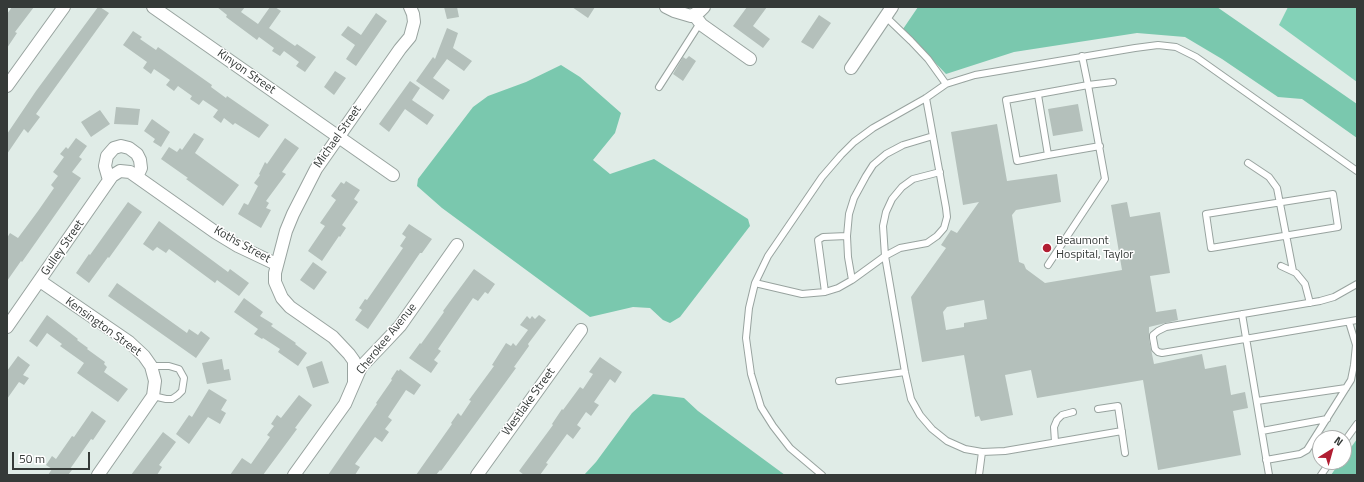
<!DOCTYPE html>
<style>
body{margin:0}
#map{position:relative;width:1364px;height:482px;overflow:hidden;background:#e0ece7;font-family:"Titillium Web",sans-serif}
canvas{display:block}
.frame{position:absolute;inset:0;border:8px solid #353a38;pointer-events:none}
.north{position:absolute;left:1312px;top:430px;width:40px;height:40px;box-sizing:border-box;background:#fff;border:1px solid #aeb0af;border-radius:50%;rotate:37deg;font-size:11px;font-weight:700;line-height:16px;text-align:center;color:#353a38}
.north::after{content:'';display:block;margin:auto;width:14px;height:18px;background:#b11e32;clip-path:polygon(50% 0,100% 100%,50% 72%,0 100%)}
.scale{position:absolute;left:12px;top:452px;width:78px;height:18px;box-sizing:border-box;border:2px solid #353a38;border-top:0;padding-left:5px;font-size:12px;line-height:14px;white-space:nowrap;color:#353a38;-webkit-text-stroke:3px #fff;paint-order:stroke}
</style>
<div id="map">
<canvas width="1364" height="482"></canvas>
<div class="frame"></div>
<div class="north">N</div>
<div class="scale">50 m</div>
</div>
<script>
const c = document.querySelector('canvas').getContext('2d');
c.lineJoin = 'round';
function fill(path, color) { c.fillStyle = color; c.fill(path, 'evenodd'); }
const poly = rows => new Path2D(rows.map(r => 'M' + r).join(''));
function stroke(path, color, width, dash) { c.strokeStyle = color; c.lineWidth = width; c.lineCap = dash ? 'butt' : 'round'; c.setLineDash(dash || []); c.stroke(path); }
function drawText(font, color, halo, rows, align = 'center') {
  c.font = font + ' "Titillium Web",sans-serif'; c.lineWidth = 3; c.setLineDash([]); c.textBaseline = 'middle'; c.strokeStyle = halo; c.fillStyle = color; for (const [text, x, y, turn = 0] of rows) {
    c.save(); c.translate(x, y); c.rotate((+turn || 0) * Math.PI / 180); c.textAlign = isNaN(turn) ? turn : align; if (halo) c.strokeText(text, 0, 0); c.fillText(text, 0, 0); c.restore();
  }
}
const green = poly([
 [1288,7,1357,7,1357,82,1279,25]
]);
const forest = poly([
 [918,7,1217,7,1357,104,1357,138,1302,99,1278,97,1222,59,1185,37,1137,33,1014,52,946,74,903,29],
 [561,65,580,77,621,113,615,133,593,160,610,174,654,159,748,219,750,226,680,317,670,323,663,320,650,308,633,307,590,317,442,208,417,186,418,179,473,107,488,96,526,82],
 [653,394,684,398,698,411,785,475,584,475,596,462,632,413],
 [1357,439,1357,475,1331,475,1340,462,1344,462,1344,457]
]);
const building = poly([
 [12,7,34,7,15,32,17,33,7,48,7,14],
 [98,7,100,7,109,13,36,114,40,117,28,133,24,129,7,154,7,134,36,91],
 [217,7,245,7,241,12,258,24,270,7,275,7,281,11,269,28,295,46,297,44,316,57,305,72,296,66,299,62,284,51,280,56,272,51,274,48,259,37,257,40,226,17,227,15],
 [444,7,457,7,459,17,447,19],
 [572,7,595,7,588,18],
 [747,7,767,7,753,26,770,39,763,48,733,26],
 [376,13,387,21,356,66,346,59,355,45,341,35,348,26,361,35],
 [819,15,831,23,813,49,801,42],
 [447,28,458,33,453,48,472,61,464,71,447,59,433,78,450,90,443,100,416,81,433,57,435,59],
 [133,31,142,37,140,39,156,50,158,47,212,85,211,87,226,98,227,96,269,125,259,138,235,123,233,125,224,118,221,123,213,117,218,110,203,100,199,105,190,99,192,96,178,86,174,91,166,85,170,80,154,69,151,74,143,68,147,62,123,45],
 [689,56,696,61,683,81,673,74,683,57,686,59],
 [335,71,346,78,334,95,324,87],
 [410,81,420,88,412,100,434,115,427,125,405,109,389,132,379,124],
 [1078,104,1083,131,1053,136,1048,109],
 [116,107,140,109,138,125,114,124],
 [100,110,110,124,91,137,81,122],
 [152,119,170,132,161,147,153,142,155,139,144,131],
 [997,124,1007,181,1057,174,1061,202,1016,210,1012,215,1019,262,1024,264,1026,269,1045,283,1122,270,1111,205,1127,202,1130,217,1160,212,1170,273,1150,276,1156,312,1176,309,1178,320,1149,327,1149,339,1154,364,1202,354,1205,369,1226,365,1231,395,1245,392,1248,408,1233,411,1241,455,1158,470,1143,380,1037,398,1031,370,1005,375,1013,415,981,421,979,416,975,417,964,355,922,362,911,297,946,248,941,245,951,230,957,233,979,202,963,205,951,132],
 [984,300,987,319,964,323,964,327,946,330,943,312,947,307],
 [194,133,204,139,195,153,239,185,223,206,186,179,188,178,161,159,169,147,177,152,180,148,182,150],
 [76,138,87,146,79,157,82,159,72,172,81,178,22,262,21,261,7,281,7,238,10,233,18,238,38,211,54,188,51,185,58,176,53,172,64,157,60,154,66,147,68,149],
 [285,138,299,148,282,172,286,174,266,201,269,203,266,208,271,210,261,228,238,214,244,203,248,205,258,186,254,183,260,175,259,174,265,162,267,164],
 [346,181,360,190,354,199,358,202,342,225,346,228,340,237,339,236,322,261,308,251,325,226,320,223,336,200,331,196,341,182,344,184],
 [128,202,142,212,109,258,108,257,89,283,76,273,89,254,90,255],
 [159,221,228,272,230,269,249,283,239,296,217,280,215,283,169,249,166,253,157,247,153,251,143,244],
 [409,224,432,239,422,253,420,253,368,329,355,320,362,310,359,308,365,299,367,300,403,248,400,246,406,237,402,234],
 [313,262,327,272,314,290,300,280],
 [474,269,495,284,488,294,485,292,478,301,473,298,438,349,441,351,434,360,438,363,431,373,409,358,420,343,421,344,444,312,443,311],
 [117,283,187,333,189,329,198,335,201,331,210,338,196,358,108,296],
 [244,298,263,312,260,316,273,324,271,326,296,343,295,344,307,353,298,366,278,352,280,349,263,338,262,339,254,334,258,329,234,312],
 [47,315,78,339,77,340,88,348,87,349,105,362,104,364,107,367,104,372,128,389,118,402,77,373,84,363,60,346,62,344,47,333,37,347,29,341],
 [539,315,546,320,528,344,529,346,514,367,516,368,441,471,440,470,436,475,416,475,452,424,451,423,458,413,461,416,471,401,469,400,494,366,492,365,506,343,511,346,513,343,516,346,528,330,520,325,527,316,530,319,532,316,535,319],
 [18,356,30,365,23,375,29,378,24,385,19,382,7,399,7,371],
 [600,357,622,372,615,383,610,379,594,402,599,405,591,416,586,412,577,425,581,428,573,439,567,434,546,463,548,464,540,475,524,475,519,471,553,425,552,424,562,409,563,410,580,387,583,389,593,374,589,372],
 [222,359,224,370,229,369,231,380,207,384,202,363],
 [322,361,329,383,313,388,306,367],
 [400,369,421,385,414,395,406,390,388,417,392,420,385,429,389,432,382,442,375,437,355,464,360,467,355,475,328,475,361,427,377,404,376,403,392,380,391,379,397,370,399,371],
 [209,389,227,400,221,410,226,413,220,424,208,417,189,444,176,434,189,415,192,417],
 [299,395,312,405,295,428,297,429,263,475,230,475,242,458,251,464,270,437,267,435,274,426,271,424,277,415,281,418],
 [92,411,106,421,93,440,91,439,70,469,72,470,68,475,48,475,52,469,46,465,52,456,56,459,72,436,74,437],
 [163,432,176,442,159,465,162,467,157,475,131,475]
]);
const service = poly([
 [886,17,911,41,928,59,946,84],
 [659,87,700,23],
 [1038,95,1048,155,1017,161,1006,100,1088,85,1082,56],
 [1048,155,1100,146],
 [1248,163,1269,177,1277,188,1293,271],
 [940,172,913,179,902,187,892,199,886,212,883,226,885,256,905,372,911,399,920,415,932,429,947,441,965,449,982,452,1005,451,1122,431],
 [1333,194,1338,227,1211,248,1206,214,1333,194],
 [1048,265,1105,179,1088,85,1113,82],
 [1281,266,1296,273,1305,284,1310,303],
 [852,280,848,257,847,236,849,214,854,198,866,176,873,165,886,154,903,145,933,136],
 [755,283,802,294,825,292,838,288,852,280,885,256,900,248,927,243,937,236,944,228,947,217,946,208,926,98],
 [1357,284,1334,297,1320,301,1166,327,1158,331,1153,335,1153,338,1155,349,1158,352,1162,353,1357,320],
 [825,292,818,240,823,237,847,236],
 [1242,314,1269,475],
 [151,366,169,366,179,369,184,378,182,391,178,395,172,399,166,399,153,396],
 [839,381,905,372],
 [1257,401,1346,388],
 [1098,409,1118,406,1125,453],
 [1262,431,1327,419],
 [1055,442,1054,427,1057,420,1062,415,1073,412],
 [1344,442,1357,424],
 [1266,460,1300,454,1307,450,1351,380,1354,365,1356,345,1349,322],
 [822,475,790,448,773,426,761,407,751,374,746,338,749,308,755,283,768,256,822,177,841,155,854,142,873,128,926,98,946,84,975,75,1135,48,1158,45,1176,47,1196,57,1357,171],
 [979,475,982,452],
 [1321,475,1330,462]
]);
const minor = poly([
 [153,7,393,175],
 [666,7,674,11,691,16,700,11,704,7],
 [694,15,702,25,750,59],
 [851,68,892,7],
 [7,86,64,7],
 [109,180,105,166,107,156,114,148,121,146,129,148,137,154,140,160,141,168,137,177],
 [40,281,129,342,144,356,151,366,155,381,153,396,98,475],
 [7,327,112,176,120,171,130,172,215,232,238,246,276,264],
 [354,382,354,361,349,354,333,337,290,307,282,298,275,282,275,273,286,231,293,214,316,169,400,49,410,37,414,22,413,14,410,7],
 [294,475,345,404,361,367,383,344,400,326,457,245],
 [477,475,581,330]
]);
const markers = [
 [1047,248,5,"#b11e32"]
];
const streetNames = [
 ["Kinyon Street",246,72,35],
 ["Michael Street",338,137,-55],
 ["Koths Street",242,245,29],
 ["Gulley Street",63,248,-55],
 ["Kensington Street",103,327,36],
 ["Cherokee Avenue",387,339,-51],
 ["Westlake Street",529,402,-54]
];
const poiNames = [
 ["Beaumont",1056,241],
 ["Hospital, Taylor",1056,255]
];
fill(green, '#83d1b7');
fill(forest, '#7ac8ae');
fill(building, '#b4c0bb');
stroke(service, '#98a39f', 8);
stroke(minor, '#98a39f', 14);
stroke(service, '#fff', 6);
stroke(minor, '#fff', 12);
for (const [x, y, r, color] of markers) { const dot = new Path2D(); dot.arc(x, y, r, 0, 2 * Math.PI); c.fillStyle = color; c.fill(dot); stroke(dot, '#fff', 1.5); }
drawText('12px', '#353a38', '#fff', streetNames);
drawText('12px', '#353a38', '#fff', poiNames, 'left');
</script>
